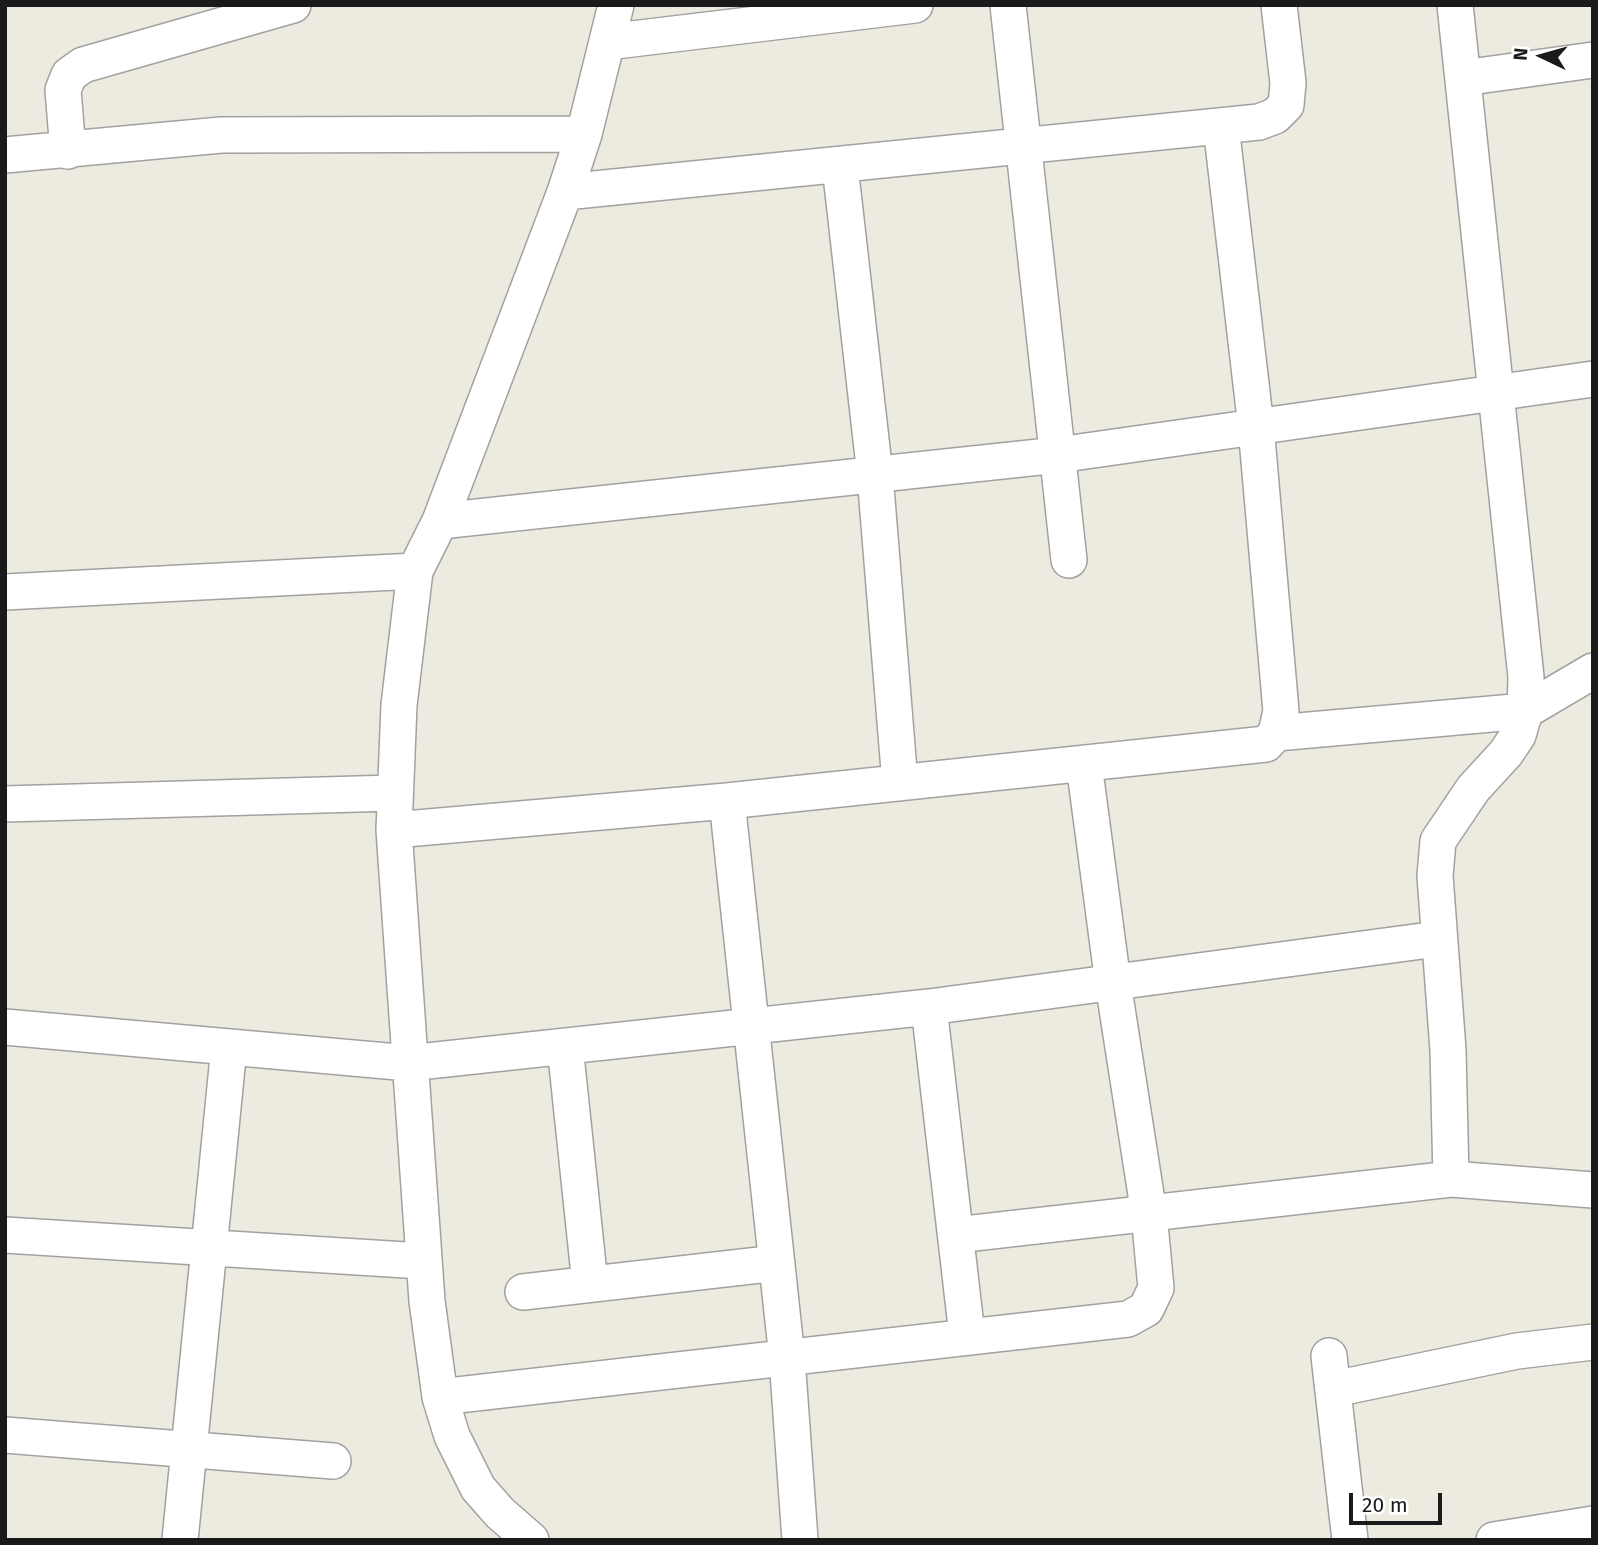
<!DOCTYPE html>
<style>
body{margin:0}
#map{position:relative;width:1598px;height:1545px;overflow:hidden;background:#edebdf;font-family:"Fira Sans",sans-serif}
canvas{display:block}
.frame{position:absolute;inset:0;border:7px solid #1a1a1a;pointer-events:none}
.north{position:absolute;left:1507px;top:21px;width:70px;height:70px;-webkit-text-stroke:5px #fff;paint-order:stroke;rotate:275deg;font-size:19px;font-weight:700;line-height:28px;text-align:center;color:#1a1a1a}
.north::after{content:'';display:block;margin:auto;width:24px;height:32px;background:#1a1a1a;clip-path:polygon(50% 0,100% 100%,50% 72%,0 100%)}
.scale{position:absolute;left:1349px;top:1493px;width:93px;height:32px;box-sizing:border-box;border:4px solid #1a1a1a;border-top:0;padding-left:9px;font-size:21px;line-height:24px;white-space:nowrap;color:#1a1a1a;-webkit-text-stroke:5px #fff;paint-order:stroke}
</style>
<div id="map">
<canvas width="1598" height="1545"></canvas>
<div class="frame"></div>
<div class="north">N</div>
<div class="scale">20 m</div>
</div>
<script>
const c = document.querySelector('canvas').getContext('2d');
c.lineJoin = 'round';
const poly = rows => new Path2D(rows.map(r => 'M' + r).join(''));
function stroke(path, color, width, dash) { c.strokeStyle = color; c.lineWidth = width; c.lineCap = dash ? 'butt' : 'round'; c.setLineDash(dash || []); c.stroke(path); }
const minor = poly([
 [1008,5,1069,560],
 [607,42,915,5],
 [1463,78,1593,60],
 [68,151,63,90,69,75,83,65,293,5],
 [5,155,221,135,584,134],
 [840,166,875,475,900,783],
 [565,192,1259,122,1275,116,1286,105,1288,83,1279,5],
 [440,521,1058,455,1593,379],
 [415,571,399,705,394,830,427,1301,440,1397,452,1436,478,1488,500,1513,531,1540],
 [5,592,415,571,440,521,565,192,584,134,616,5],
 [1276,733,1525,711,1593,671],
 [727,801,787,1358,800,1540],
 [5,804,393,793],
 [394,830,727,801,1266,744,1276,733,1281,711,1256,427,1221,126],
 [929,1007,967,1335],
 [5,1027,409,1063,929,1007,1437,939],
 [565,1046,590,1284],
 [1451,1179,1448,1050,1435,876,1438,841,1473,789,1506,753,1518,735,1525,711,1526,677,1455,5],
 [5,1235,422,1261],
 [956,1235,1451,1179,1593,1190],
 [523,1292,777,1263],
 [1329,1356,1350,1540],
 [1334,1389,1517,1351,1593,1342],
 [440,1397,1128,1319,1146,1309,1156,1288,1149,1214,1113,983,1084,764],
 [5,1435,333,1461],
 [180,1540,229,1047],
 [1494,1540,1593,1524]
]);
stroke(minor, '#a1a1a1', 38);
stroke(minor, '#fff', 35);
</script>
